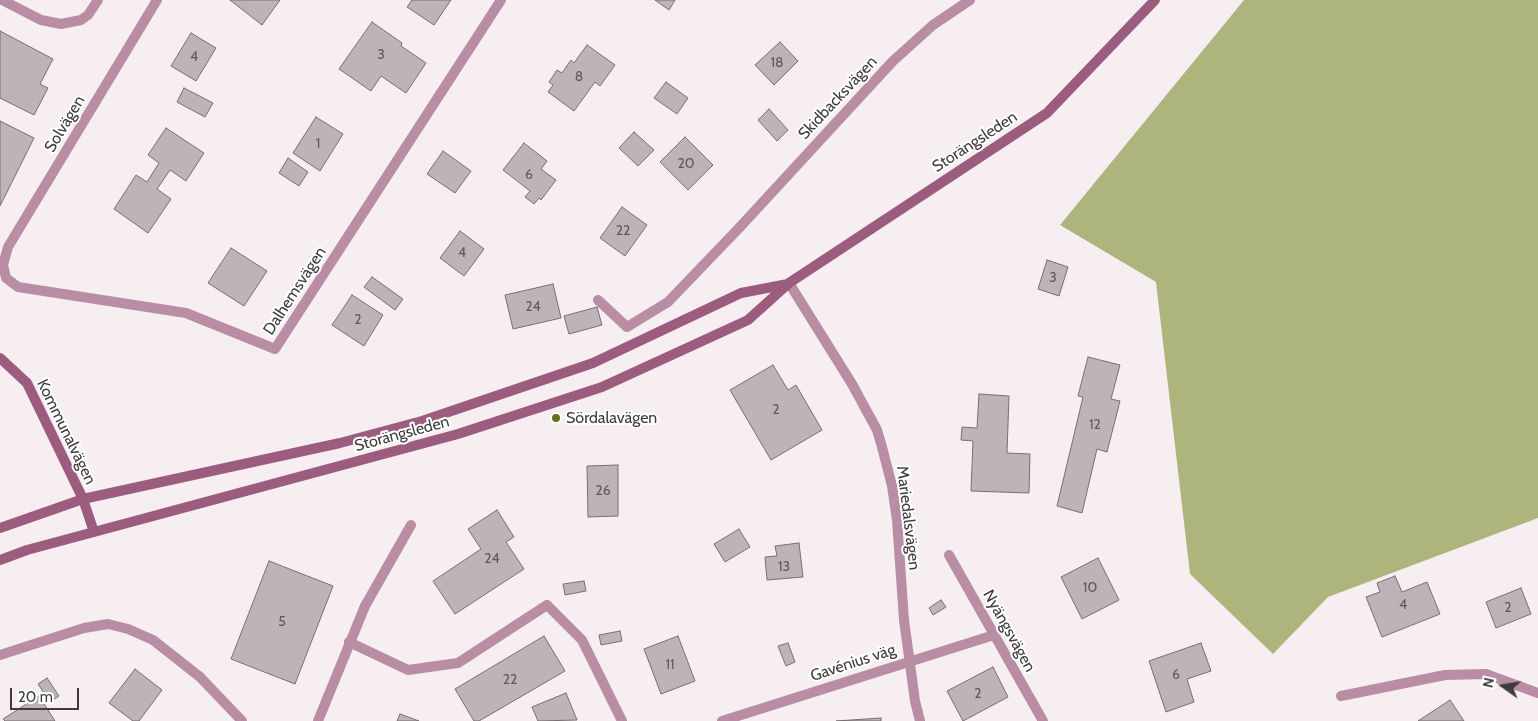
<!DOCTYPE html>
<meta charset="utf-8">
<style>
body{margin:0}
#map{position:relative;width:1538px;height:721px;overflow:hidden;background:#f7eef2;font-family:Cabin,sans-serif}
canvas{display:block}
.north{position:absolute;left:1478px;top:661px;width:50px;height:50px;-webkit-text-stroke:4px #fff;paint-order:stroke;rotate:283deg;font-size:14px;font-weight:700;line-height:20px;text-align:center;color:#3e3b3c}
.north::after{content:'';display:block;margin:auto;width:18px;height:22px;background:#3e3b3c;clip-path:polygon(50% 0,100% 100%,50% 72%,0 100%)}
.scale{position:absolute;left:10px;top:688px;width:69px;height:22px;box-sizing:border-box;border:2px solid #3e3b3c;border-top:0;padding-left:6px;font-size:15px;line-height:18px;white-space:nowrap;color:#3e3b3c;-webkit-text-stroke:4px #fff;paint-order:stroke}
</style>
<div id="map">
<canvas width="1538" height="721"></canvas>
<div class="north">N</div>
<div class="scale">20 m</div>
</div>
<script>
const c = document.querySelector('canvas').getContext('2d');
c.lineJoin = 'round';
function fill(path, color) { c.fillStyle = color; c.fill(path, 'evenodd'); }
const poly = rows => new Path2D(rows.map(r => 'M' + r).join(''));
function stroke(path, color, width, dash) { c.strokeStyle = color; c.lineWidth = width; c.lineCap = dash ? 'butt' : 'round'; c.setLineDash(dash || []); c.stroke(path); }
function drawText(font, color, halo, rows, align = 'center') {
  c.font = font + ' Cabin,sans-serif'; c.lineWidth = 4; c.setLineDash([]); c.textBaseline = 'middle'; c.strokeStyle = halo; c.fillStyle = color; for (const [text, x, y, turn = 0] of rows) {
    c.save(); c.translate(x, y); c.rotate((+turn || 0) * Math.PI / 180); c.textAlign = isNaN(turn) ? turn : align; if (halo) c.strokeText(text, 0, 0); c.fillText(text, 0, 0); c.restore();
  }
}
const forest = poly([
 [1244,0,1538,0,1538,518,1328,597,1273,654,1190,574,1156,282,1060,225]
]);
const building = poly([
 [230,0,280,0,262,25,230,0],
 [412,0,451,0,434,25,407,7,412,0],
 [655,0,675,0,669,10,655,0],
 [372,22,402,43,401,46,426,63,406,93,381,76,371,91,339,69,372,22],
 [0,31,53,59,40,84,48,88,34,115,0,98,0,31],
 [191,33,216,48,196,81,171,66,191,33],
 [780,42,798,61,774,85,755,65,780,42],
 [587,45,615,65,600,86,595,82,574,111,548,92,553,85,549,82,557,70,562,73,571,60,574,63,587,45],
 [666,82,688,98,677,114,654,98,666,82],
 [184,88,213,103,205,117,177,102,184,88],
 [769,109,788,130,777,141,758,120,769,109],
 [316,117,343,134,320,171,293,153,316,117],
 [0,121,34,138,0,206,0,121],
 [166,128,204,153,186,181,170,170,157,189,171,199,148,233,114,209,136,175,147,182,159,163,148,155,166,128],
 [634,132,654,150,638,166,619,148,634,132],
 [685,137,713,165,688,190,660,162,685,137],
 [524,143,547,161,541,169,556,180,541,200,539,198,534,204,525,197,530,191,503,170,524,143],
 [443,151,471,171,455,193,427,174,443,151],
 [288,158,308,172,299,186,279,173,288,158],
 [622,207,647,225,625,256,600,238,622,207],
 [460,231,484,249,464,276,440,258,460,231],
 [231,248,267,271,244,306,208,283,231,248],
 [1047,260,1068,267,1059,296,1038,289,1047,260],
 [372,277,403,299,395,310,364,287,372,277],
 [553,284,561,318,513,329,505,295,553,284],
 [352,295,383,315,364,346,332,325,352,295],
 [597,307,602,325,569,334,564,316,597,307],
 [1088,357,1120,365,1111,399,1120,401,1107,452,1097,449,1082,513,1057,506,1083,397,1078,396,1088,357],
 [773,365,788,390,796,385,822,430,771,460,730,390,773,365],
 [979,394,1009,396,1007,453,1030,454,1029,493,971,491,973,441,961,440,962,427,977,428,979,394],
 [618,465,618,516,588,517,587,466,618,465],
 [497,510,514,537,506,542,524,569,455,614,433,581,481,549,468,529,497,510],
 [739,529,750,547,725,562,714,544,739,529],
 [799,543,803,577,767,580,765,557,777,556,775,546,799,543],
 [1098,558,1119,600,1082,619,1061,577,1098,558],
 [269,561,333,586,295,684,231,659,269,561],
 [1395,576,1402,592,1427,582,1440,614,1382,637,1366,597,1380,592,1377,583,1395,576],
 [584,581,586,591,565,595,563,584,584,581],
 [1521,588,1531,614,1496,628,1486,602,1521,588],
 [941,600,946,607,933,615,929,608,941,600],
 [620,631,622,641,601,645,599,635,620,631],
 [544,636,565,671,479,721,474,721,455,689,544,636],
 [678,636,695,681,661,694,644,649,678,636],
 [788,643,795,662,786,666,778,646,788,643],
 [1201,643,1211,671,1187,679,1194,702,1166,712,1149,661,1201,643],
 [993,667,1008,697,963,721,947,691,993,667],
 [135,669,162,690,139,721,133,721,109,703,135,669],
 [47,678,59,696,50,702,38,684,47,678],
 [566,693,577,720,538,721,532,707,566,693],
 [39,696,55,721,5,721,3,719,39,696],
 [1450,700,1464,721,1418,721,1450,700],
 [400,714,419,721,397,721,400,714],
 [881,718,881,721,836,721,881,718]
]);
const lane = poly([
 [598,300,627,327,668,302,740,227],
 [349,642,408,670,458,663,547,605,582,640,622,721]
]);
const street = poly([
 [2,0,41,20,61,24,81,20,88,15,98,0],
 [157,0,8,247,3,265,6,278,18,287,186,313,275,349,501,0],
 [740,227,893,61,933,25,970,0],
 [789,283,852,384,877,430,882,447,892,486,897,520,904,620,915,701,920,721],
 [949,555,1043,721],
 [0,655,84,628,108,624,128,629,153,640,200,677,242,721],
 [1341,696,1445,675,1486,674,1538,693],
 [318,721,365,606,411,525],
 [722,721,994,635]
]);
const secondary = poly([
 [0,358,27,383,83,499,94,532],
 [0,528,83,499,340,443,422,421,593,363,741,293,788,284],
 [0,560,27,550,458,434,602,387,748,320,789,283,1047,113,1155,0]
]);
const markers = [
 [556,418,5,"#697119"]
];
const numberNames = [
 ["3",381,55],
 ["4",194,57],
 ["18",777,63],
 ["8",579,77],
 ["1",318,144],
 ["20",686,164],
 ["6",529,175],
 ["22",623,231],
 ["4",462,253],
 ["3",1053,278],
 ["24",533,307],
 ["2",358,320],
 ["2",776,410],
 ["12",1095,425],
 ["26",603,491],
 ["24",492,559],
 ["13",784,567],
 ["10",1090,588],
 ["4",1403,605],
 ["2",1508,608],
 ["5",282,622],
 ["11",670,665],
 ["6",1176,675],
 ["22",510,680],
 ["2",978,694]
];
const streetNames = [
 ["Skidbacksvägen",838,98,-47],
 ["Solvägen",65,124,-59],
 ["Storängsleden",975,142,-33],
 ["Dalhemsvägen",295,291,-57],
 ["Kommunalvägen",66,432,64],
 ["Storängsleden",402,434,-15],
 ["Mariedalsvägen",908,518,83],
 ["Nyängsvägen",1009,631,61],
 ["Gavénius väg",853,663,-18]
];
const poiNames = [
 ["Sördalavägen",566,418]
];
fill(forest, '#adb57c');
fill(building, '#bcb4b8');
stroke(building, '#776f73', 1);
stroke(lane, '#b98da3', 10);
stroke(street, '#b98da3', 10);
stroke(secondary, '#9b5c7e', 10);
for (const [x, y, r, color] of markers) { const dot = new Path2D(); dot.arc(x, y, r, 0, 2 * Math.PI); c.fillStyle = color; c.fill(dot); stroke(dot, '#fff', 2); }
drawText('14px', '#5e595b', null, numberNames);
drawText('16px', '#3e3b3c', '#fff', streetNames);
drawText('16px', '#3e3b3c', '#fff', poiNames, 'left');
</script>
